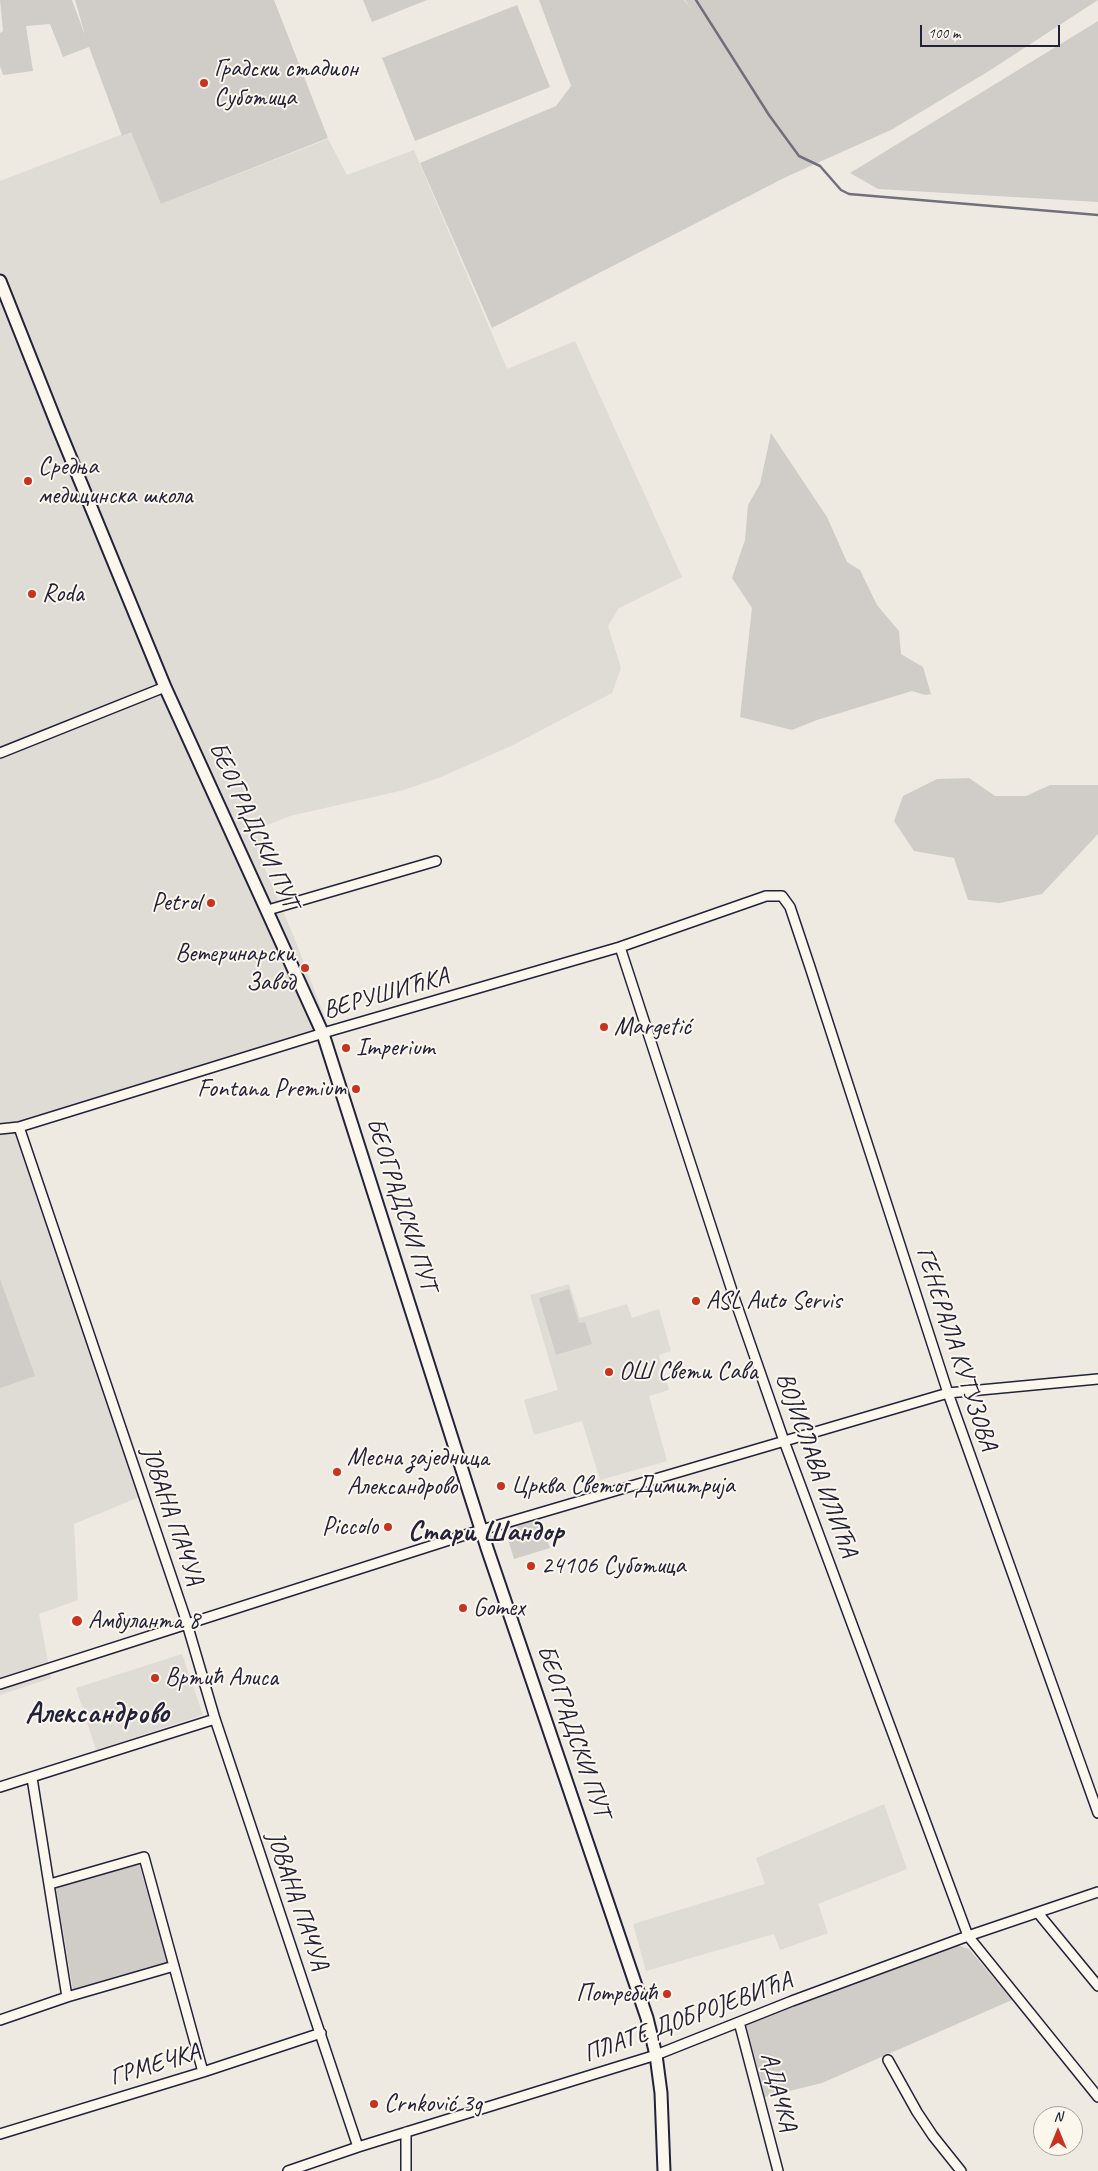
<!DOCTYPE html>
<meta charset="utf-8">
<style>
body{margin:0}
#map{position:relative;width:1098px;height:2171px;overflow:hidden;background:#eeeae2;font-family:Caveat,sans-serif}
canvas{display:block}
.north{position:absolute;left:1033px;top:2106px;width:50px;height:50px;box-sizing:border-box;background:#fbf7ec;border:1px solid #a4a2a5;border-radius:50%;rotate:0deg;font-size:14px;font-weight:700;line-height:20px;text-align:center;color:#22223b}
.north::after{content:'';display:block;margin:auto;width:18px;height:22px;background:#c8321e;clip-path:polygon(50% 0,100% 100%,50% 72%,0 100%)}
.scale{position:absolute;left:920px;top:25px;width:140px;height:22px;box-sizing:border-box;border:2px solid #22223b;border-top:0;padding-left:6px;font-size:15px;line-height:18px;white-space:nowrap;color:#22223b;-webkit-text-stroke:4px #fbf7ec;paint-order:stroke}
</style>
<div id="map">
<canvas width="1098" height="2171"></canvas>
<div class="north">N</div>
<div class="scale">100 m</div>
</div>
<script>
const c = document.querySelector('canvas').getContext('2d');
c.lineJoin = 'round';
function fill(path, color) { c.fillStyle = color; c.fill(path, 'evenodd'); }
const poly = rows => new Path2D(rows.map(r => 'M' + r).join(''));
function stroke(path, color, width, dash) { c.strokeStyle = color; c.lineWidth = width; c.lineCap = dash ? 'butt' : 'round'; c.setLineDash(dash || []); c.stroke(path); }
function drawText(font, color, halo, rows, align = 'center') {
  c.font = font + ' Caveat,sans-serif'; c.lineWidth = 4; c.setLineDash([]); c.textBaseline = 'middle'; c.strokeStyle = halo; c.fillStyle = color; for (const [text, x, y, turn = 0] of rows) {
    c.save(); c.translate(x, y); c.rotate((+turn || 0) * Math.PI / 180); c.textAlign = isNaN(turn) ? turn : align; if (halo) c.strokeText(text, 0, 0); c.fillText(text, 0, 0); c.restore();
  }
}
const built = poly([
 [131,131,161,204,328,139,347,175,414,150,507,369,575,341,682,577,619,608,608,626,621,668,612,693,511,746,441,777,404,790,290,816,258,829,263,842,257,850,296,942,330,1031,20,1127,144,1495,74,1524,78,1600,39,1614,51,1678,0,1695,0,181],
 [569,1284,580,1318,627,1304,632,1318,659,1309,671,1351,659,1355,669,1390,649,1396,667,1461,600,1480,582,1421,534,1435,524,1400,558,1390,530,1295],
 [182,1654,203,1715,96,1750,76,1688],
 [884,1804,907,1869,818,1904,828,1933,780,1950,774,1934,646,1971,633,1924,765,1884,756,1858]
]);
const green = poly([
 [0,0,72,0,85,35,75,0,274,0,328,138,161,204,131,132,122,136,89,47,63,57,50,24,26,26,33,71,3,75,0,66,0,33,3,31],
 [363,0,427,0,372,22],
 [539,0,684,0,691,8,685,0,1098,0,989,71,891,130,786,177,492,328,420,163,556,106,571,86],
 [517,5,550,87,415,141,382,58],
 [1098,21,1098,202,878,189,850,173],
 [771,433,827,517,847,562,860,570,877,605,899,631,901,654,923,667,931,694,925,695,912,691,817,720,792,730,740,717,752,608,732,578,745,540,748,505,760,484],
 [969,778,995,796,1026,796,1050,785,1098,785,1098,834,1042,894,1000,903,968,900,954,858,914,851,894,821,903,796,937,779],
 [0,1279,35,1376,0,1388],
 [569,1289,579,1323,585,1322,592,1344,556,1355,539,1298],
 [539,1515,550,1548,514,1559,504,1527],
 [139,1864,168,1963,73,1991,56,1888],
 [957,1945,969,1949,1012,2000,822,2083,765,2097,746,2025]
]);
const stream = poly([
 [696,0,769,115,799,156,820,166,841,190,849,194,1098,215]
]);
const minor = poly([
 [0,753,165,687],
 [268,910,436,861],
 [620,947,735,1300,784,1441,968,1936,1098,2097],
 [19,1127,185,1617,215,1719,358,2147],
 [0,1129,19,1127,330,1031,620,947,766,896,782,896,790,907,810,967,948,1393,1098,1813],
 [0,1684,468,1534,948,1393,1098,1379],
 [32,1778,67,1997],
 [0,1787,215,1719],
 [50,1884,144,1857,203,2072],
 [1038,1913,1098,1986],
 [0,2020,67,1997,174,1966],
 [739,2022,778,2171],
 [888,2060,917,2112,933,2136,961,2171],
 [406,2132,406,2171],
 [0,2134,203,2072,321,2033],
 [288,2171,358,2147,656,2055,792,2001,968,1936,1098,1892]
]);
const major = poly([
 [0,281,58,427,165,687,323,1034,487,1548,647,2018,656,2055,661,2093,664,2171]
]);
const markers = [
 [204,83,5,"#c8321e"],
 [28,481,5,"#c8321e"],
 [32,594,5,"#c8321e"],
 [211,903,5,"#c8321e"],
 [305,968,5,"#c8321e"],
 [604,1027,5,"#c8321e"],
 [346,1048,5,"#c8321e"],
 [356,1089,5,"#c8321e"],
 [696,1301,5,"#c8321e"],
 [609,1372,5,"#c8321e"],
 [337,1472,5,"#c8321e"],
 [501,1486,5,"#c8321e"],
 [388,1527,5,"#c8321e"],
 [531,1566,5,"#c8321e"],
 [463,1608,5,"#c8321e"],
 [77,1621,6,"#c8321e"],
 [155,1678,5,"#c8321e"],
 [667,1994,5,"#c8321e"],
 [374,2104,5,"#c8321e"]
];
const poiNames = [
 ["Градски стадион",214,69],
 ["Суботица",214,98],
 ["Средња",38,467],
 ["медицинска школа",38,496],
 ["Roda",42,594],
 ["Petrol",201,903,"right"],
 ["Ветеринарски",295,954,"right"],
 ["Завод",295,983,"right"],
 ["Margetić",614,1027],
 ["Imperium",356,1048],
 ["Fontana Premium",346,1089,"right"],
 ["ASL Auto Servis",706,1301],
 ["ОШ Свети Сава",619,1372],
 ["Месна заједница",347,1458],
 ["Александрово",347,1487],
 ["Црква Светог Димитрија",511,1486],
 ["Piccolo",378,1527,"right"],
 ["24106 Суботица",541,1566],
 ["Gomex",473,1608],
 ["Амбуланта 8",88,1621],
 ["Вртић Алиса",165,1678],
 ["Потребић",657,1994,"right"],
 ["Crnković 3g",384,2104]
];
const streetNames = [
 ["БЕОГРАДСКИ ПУТ",253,825,65],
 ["ВЕРУШИЋКА",386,994,-16],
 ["БЕОГРАДСКИ ПУТ",401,1204,72],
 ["ГЕНЕРАЛА КУТУЗОВА",956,1349,72],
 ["ВОЈИСЛАВА ИЛИЋА",816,1465,70],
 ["ЈОВАНА ПАЧУА",172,1516,71],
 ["БЕОГРАДСКИ ПУТ",573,1731,71],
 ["ЈОВАНА ПАЧУА",297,1901,71],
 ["ПЛАТЕ ДОБРОЈЕВИЋА",688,2018,-20],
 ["ГРМЕЧКА",155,2065,-17],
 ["АДАЧКА",778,2092,75]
];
const quarterNames = [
 ["Стари Шандор",486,1533]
];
const districtNames = [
 ["Александрово",97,1714]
];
fill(built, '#dfdbd5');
fill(green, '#d0cdc9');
stroke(stream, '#716f7c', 2.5);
stroke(minor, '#22223b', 12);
stroke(major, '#22223b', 15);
stroke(minor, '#fbf7ec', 9);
stroke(major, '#fbf7ec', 11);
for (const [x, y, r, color] of markers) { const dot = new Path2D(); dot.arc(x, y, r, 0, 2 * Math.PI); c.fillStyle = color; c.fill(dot); stroke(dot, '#fbf7ec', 2); }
drawText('25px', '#22223b', '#fbf7ec', poiNames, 'left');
drawText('25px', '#22223b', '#fbf7ec', streetNames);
drawText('bold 28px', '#22223b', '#fbf7ec', quarterNames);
drawText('bold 30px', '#22223b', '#fbf7ec', districtNames);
</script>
